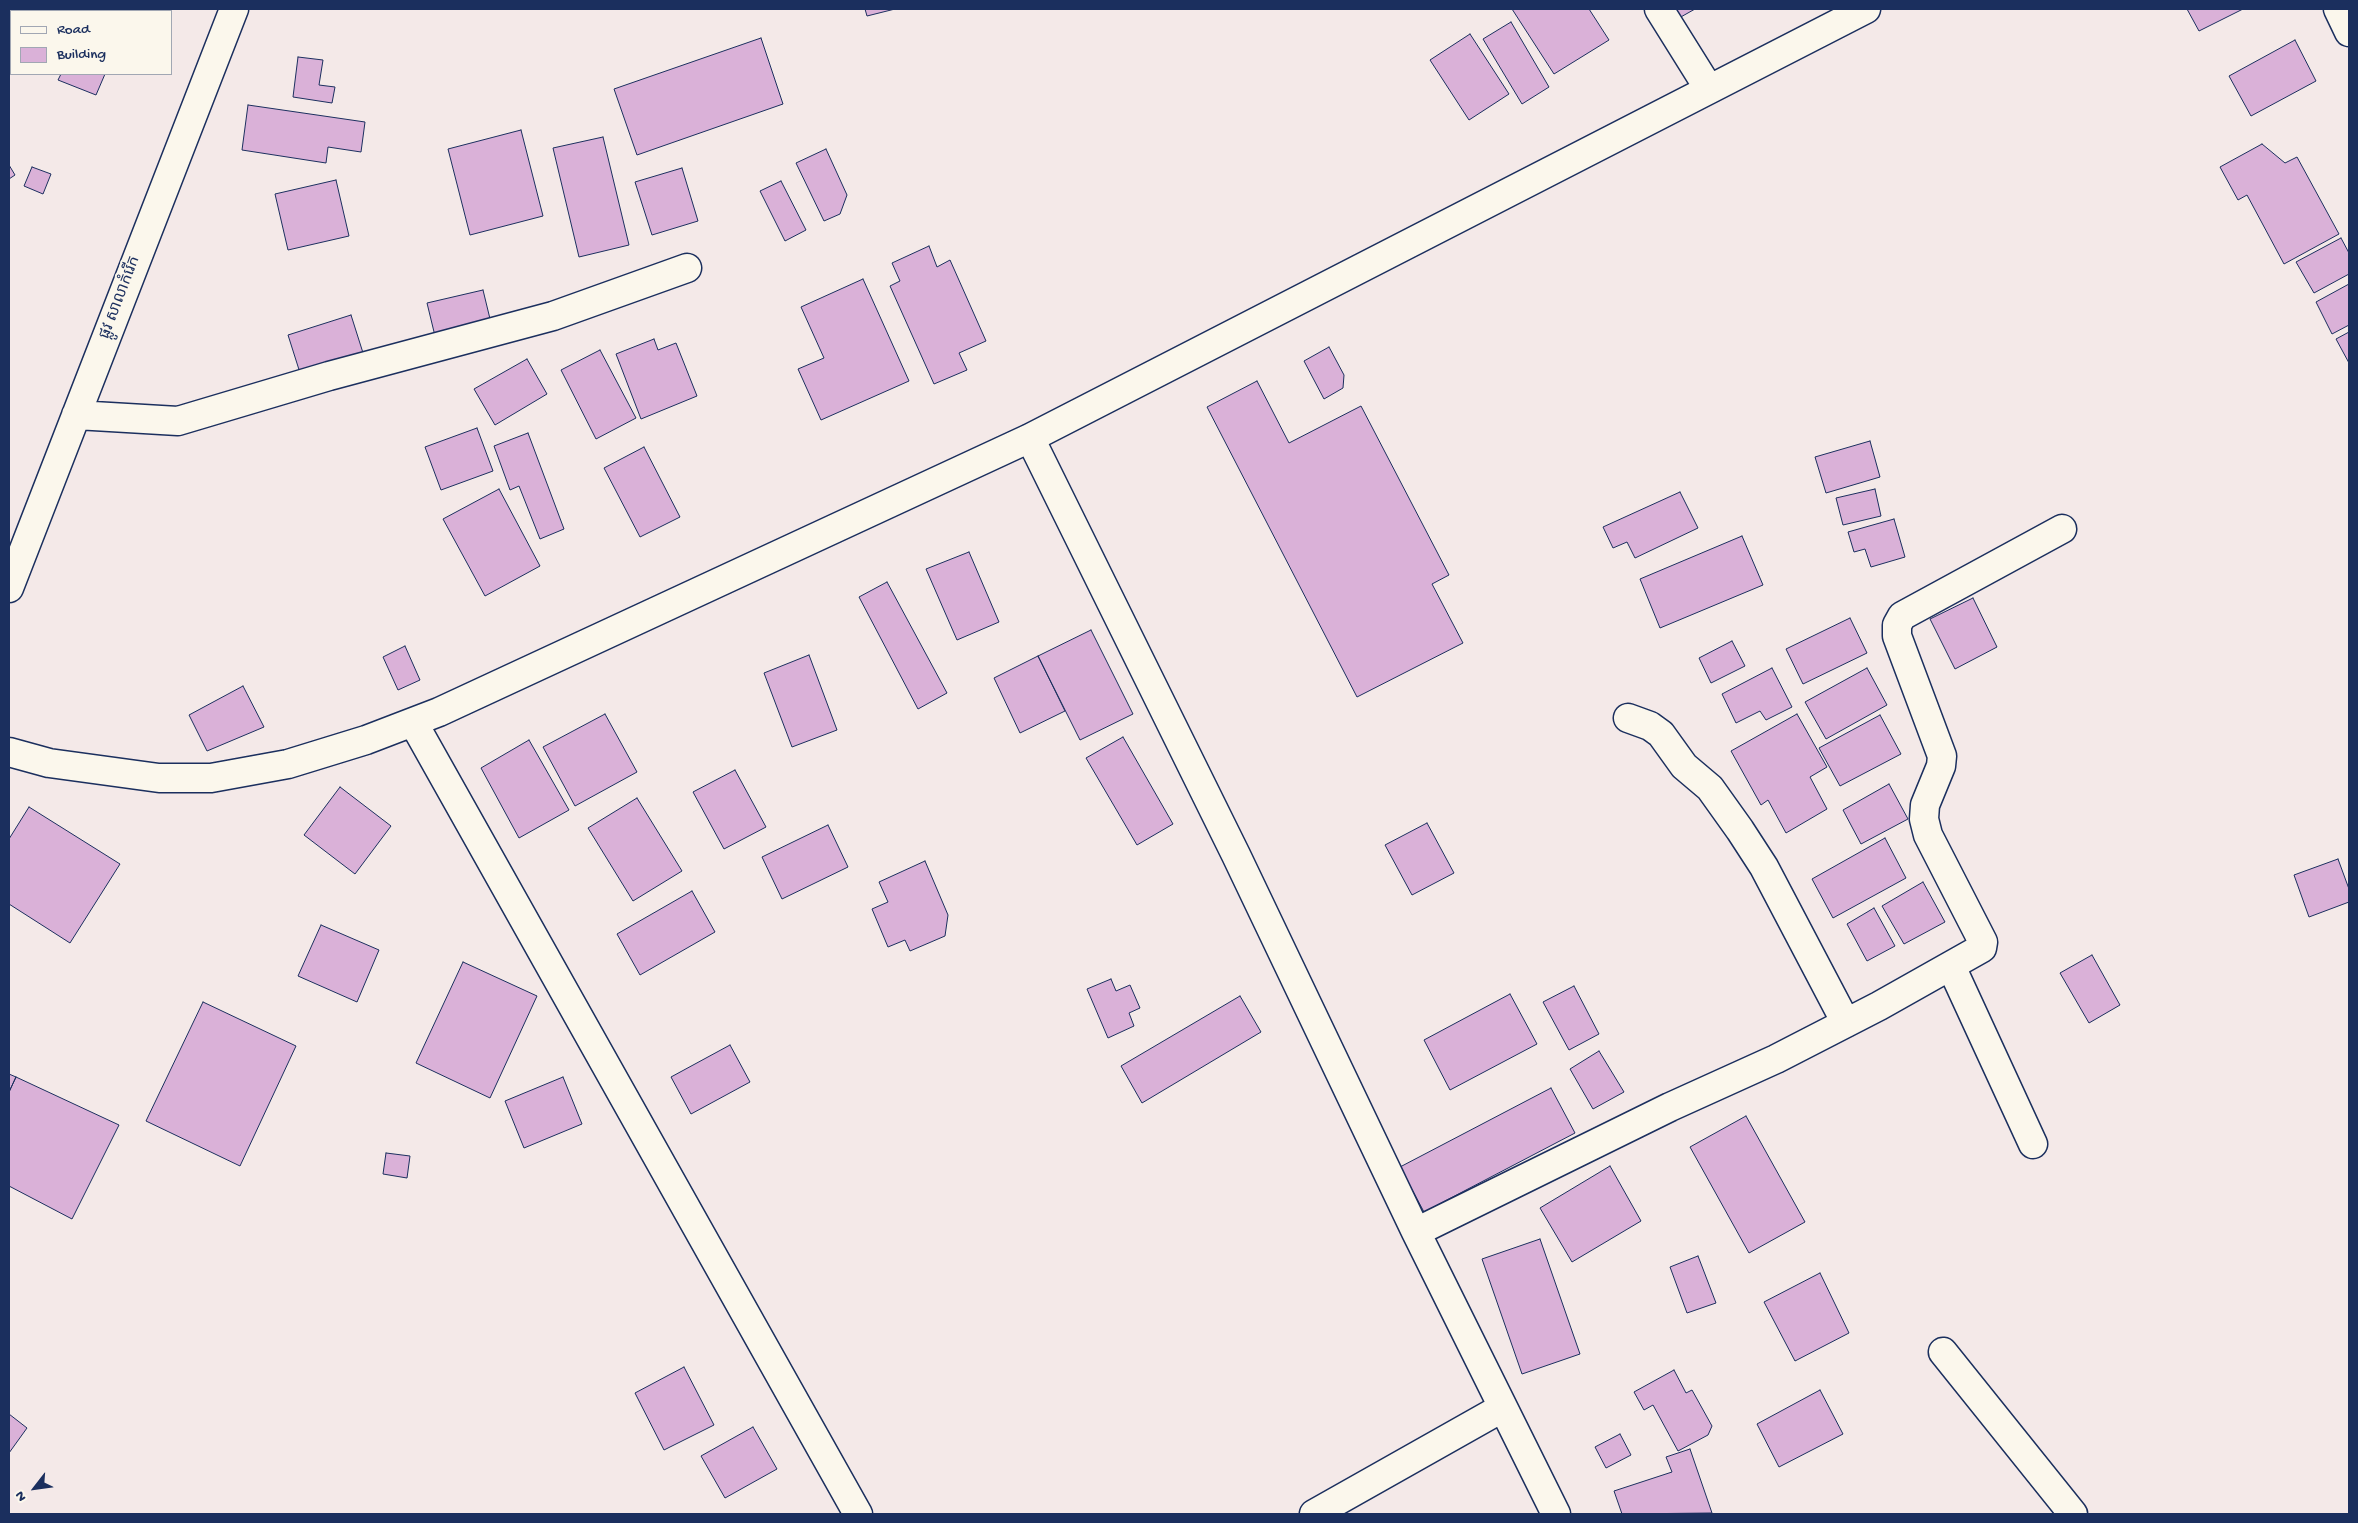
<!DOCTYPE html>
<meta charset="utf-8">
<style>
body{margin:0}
#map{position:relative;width:2358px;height:1523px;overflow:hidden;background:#f4e9e8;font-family:"Gochi Hand",sans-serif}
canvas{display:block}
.frame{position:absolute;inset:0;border:10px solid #1b2f5e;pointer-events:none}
.legend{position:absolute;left:10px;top:10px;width:162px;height:65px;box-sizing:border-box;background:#fbf7ec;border:1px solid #a1a7b3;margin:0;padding:6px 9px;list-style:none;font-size:15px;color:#1b2f5e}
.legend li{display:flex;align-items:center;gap:10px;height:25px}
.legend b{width:25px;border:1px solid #a1a7b3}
.north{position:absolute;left:10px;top:1463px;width:50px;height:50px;-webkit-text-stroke:4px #fbf7ec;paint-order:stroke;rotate:240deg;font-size:14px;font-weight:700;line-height:20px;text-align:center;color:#1b2f5e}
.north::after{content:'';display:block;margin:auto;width:18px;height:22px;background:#1b2f5e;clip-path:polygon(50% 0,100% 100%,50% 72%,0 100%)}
</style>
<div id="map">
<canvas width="2358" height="1523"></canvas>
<div class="frame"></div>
<ul class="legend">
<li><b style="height:6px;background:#fbf7ec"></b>Road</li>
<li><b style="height:14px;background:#dab1d8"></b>Building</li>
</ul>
<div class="north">N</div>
</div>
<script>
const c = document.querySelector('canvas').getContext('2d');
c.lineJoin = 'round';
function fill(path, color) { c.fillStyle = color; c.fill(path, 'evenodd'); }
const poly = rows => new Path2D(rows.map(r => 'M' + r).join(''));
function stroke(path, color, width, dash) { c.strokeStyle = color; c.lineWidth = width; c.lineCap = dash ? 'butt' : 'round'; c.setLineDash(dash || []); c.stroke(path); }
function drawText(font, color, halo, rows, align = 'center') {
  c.font = font + ' "Gochi Hand","Noto Sans Khmer",sans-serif'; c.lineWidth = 4; c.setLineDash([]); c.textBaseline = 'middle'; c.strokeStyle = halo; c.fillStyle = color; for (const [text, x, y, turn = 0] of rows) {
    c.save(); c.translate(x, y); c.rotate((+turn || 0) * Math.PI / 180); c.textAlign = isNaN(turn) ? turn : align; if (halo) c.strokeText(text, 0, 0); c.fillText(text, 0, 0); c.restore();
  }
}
const building = poly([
 [88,9,121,9,127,11,87,11,88,9],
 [865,9,895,9,867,16,865,9],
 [1512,9,1589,9,1609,40,1554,74,1512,9],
 [1673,9,1695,9,1679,18,1673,9],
 [2187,9,2243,9,2199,31,2187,9],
 [1511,22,1549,87,1522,104,1483,39,1511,22],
 [1470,34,1509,94,1469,120,1430,60,1470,34],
 [761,38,783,104,637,155,614,89,761,38],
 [2295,40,2316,81,2251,116,2229,76,2295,40],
 [9,57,11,58,11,72,9,75,9,57],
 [298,57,323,60,319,85,335,87,332,103,293,97,298,57],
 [61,74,105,74,96,95,58,80,61,74],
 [248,105,365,122,361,152,328,147,326,163,242,150,248,105],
 [521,130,543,216,470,235,448,149,521,130],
 [603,137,629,245,579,257,553,148,603,137],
 [2262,144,2285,163,2297,157,2339,234,2284,264,2247,195,2238,200,2220,167,2262,144],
 [826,149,847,195,840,214,824,221,796,163,826,149],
 [9,165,15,175,9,179,9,165],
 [32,167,51,174,43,194,24,186,32,167],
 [682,168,698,221,652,235,635,182,682,168],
 [336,180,349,236,288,250,275,194,336,180],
 [781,181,806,230,785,241,760,191,781,181],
 [2341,238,2349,253,2349,274,2314,293,2296,262,2341,238],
 [929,246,937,267,950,260,986,341,959,353,967,370,934,384,890,286,900,281,892,263,929,246],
 [863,279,909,381,821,420,798,369,824,358,801,307,863,279],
 [2349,284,2349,325,2332,334,2316,302,2349,284],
 [483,290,491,323,435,336,427,303,483,290],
 [351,315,364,356,301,376,288,335,351,315],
 [2349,332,2349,363,2336,339,2349,332],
 [654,339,658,350,676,343,697,396,641,419,616,354,654,339],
 [1329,347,1344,375,1343,388,1324,399,1304,361,1329,347],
 [600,350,636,418,596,439,561,370,600,350],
 [527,359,547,394,495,425,474,389,527,359],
 [1257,381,1289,443,1361,406,1449,575,1432,584,1463,643,1357,697,1207,407,1257,381],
 [477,428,493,471,441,490,425,447,477,428],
 [528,433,564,529,540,539,519,486,510,490,494,446,528,433],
 [1870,441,1880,477,1826,493,1815,457,1870,441],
 [644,447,680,517,640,537,604,468,644,447],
 [499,489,540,566,485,596,443,519,499,489],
 [1875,489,1881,516,1843,525,1836,498,1875,489],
 [1680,492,1698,528,1635,558,1627,542,1613,548,1603,527,1680,492],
 [1894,519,1905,557,1871,567,1865,549,1854,552,1848,532,1894,519],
 [1742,536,1763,585,1660,628,1640,579,1742,536],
 [969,552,999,622,957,640,926,569,969,552],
 [887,582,947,693,918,709,859,597,887,582],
 [1973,598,1997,647,1955,669,1930,619,1973,598],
 [1850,618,1867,653,1803,684,1786,649,1850,618],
 [1091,630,1133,714,1080,740,1038,656,1091,630],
 [1732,641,1745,666,1711,683,1699,658,1732,641],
 [405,646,420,680,398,690,383,657,405,646],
 [809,655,837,730,792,747,764,673,809,655],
 [1038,656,1065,711,1020,733,994,678,1038,656],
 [1772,668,1792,707,1766,720,1760,711,1736,723,1722,694,1772,668],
 [1867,668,1887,705,1826,739,1805,702,1867,668],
 [243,686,264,727,207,751,189,715,243,686],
 [605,714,637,772,575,806,543,747,605,714],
 [1797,714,1827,767,1810,777,1827,809,1786,833,1768,800,1761,805,1731,751,1797,714],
 [1880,715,1901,754,1840,786,1819,748,1880,715],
 [1123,737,1173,824,1137,845,1086,758,1123,737],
 [529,740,569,810,519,838,481,768,529,740],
 [735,770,766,827,724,849,693,792,735,770],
 [1889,784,1908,819,1861,844,1843,810,1889,784],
 [340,787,391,826,355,874,304,835,340,787],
 [637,798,682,871,633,901,588,828,637,798],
 [29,807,120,864,70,943,9,904,9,839,29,807],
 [1427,823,1454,873,1412,895,1385,845,1427,823],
 [828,825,848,867,782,899,762,857,828,825],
 [1885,838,1906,878,1833,918,1812,879,1885,838],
 [2338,859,2349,889,2349,902,2309,917,2294,875,2338,859],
 [925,861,948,915,945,936,910,951,905,940,888,947,872,909,888,902,879,882,925,861],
 [1923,882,1945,922,1904,944,1882,906,1923,882],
 [692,891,715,932,640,975,617,934,692,891],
 [1874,908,1895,946,1867,961,1847,924,1874,908],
 [321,925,379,950,357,1002,298,976,321,925],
 [2092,955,2120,1005,2089,1023,2060,973,2092,955],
 [463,962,537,996,490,1098,416,1063,463,962],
 [1111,979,1116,991,1130,985,1140,1008,1129,1013,1134,1026,1108,1038,1087,989,1111,979],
 [1574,986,1599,1034,1569,1050,1543,1002,1574,986],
 [1510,994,1537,1044,1450,1090,1424,1040,1510,994],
 [1240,996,1261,1032,1142,1103,1121,1066,1240,996],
 [203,1002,296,1046,240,1166,146,1121,203,1002],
 [730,1045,750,1082,691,1114,671,1077,730,1045],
 [1599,1051,1624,1092,1593,1109,1570,1069,1599,1051],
 [9,1074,16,1077,9,1092,9,1074],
 [16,1077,119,1125,72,1219,9,1186,9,1092,16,1077],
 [563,1077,582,1124,524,1148,505,1101,563,1077],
 [1551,1088,1575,1133,1424,1212,1400,1167,1551,1088],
 [1746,1116,1805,1222,1749,1253,1690,1147,1746,1116],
 [386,1153,410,1156,407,1178,383,1174,386,1153],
 [1610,1166,1641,1221,1572,1262,1540,1208,1610,1166],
 [1540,1239,1580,1354,1522,1374,1482,1259,1540,1239],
 [1698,1256,1716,1303,1687,1313,1670,1267,1698,1256],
 [1820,1273,1849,1333,1795,1361,1764,1302,1820,1273],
 [684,1367,714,1425,664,1450,635,1393,684,1367],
 [1674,1370,1686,1393,1692,1390,1712,1426,1708,1435,1678,1451,1653,1405,1644,1410,1634,1392,1674,1370],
 [1820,1390,1843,1434,1779,1467,1757,1424,1820,1390],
 [9,1414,27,1428,9,1453,9,1414],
 [753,1427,777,1469,725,1498,701,1456,753,1427],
 [1620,1434,1631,1455,1606,1468,1595,1447,1620,1434],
 [1690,1449,1712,1513,1622,1514,1614,1491,1672,1472,1666,1457,1690,1449]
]);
const minor = poly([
 [1659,9,1709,89],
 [2338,9,2349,32],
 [76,415,178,421,329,376,553,316,687,268],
 [1030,438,1236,855,1416,1232,1556,1514],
 [9,588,234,9],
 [1628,718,1650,726,1661,734,1684,766,1710,788,1740,830,1764,867,1846,1023],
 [413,722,858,1514],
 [9,752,49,763,159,778,211,778,288,764,366,740,439,712,1030,438,1866,9],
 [1951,966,2033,1144],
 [1416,1232,1670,1107,1776,1059,1879,1006,1982,948,1983,942,1928,835,1924,819,1925,805,1941,766,1942,756,1897,636,1897,625,1902,616,2062,529],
 [1943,1352,2073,1514],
 [1314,1514,1502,1408]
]);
const streetNames = [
 ["ផ្លូវ សាលាកំរើក",121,298,-69]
];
fill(building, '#dab1d8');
stroke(building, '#1b2f5e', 1);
stroke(minor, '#1b2f5e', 31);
stroke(minor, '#fbf7ec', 28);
drawText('16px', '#1b2f5e', '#fbf7ec', streetNames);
</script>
